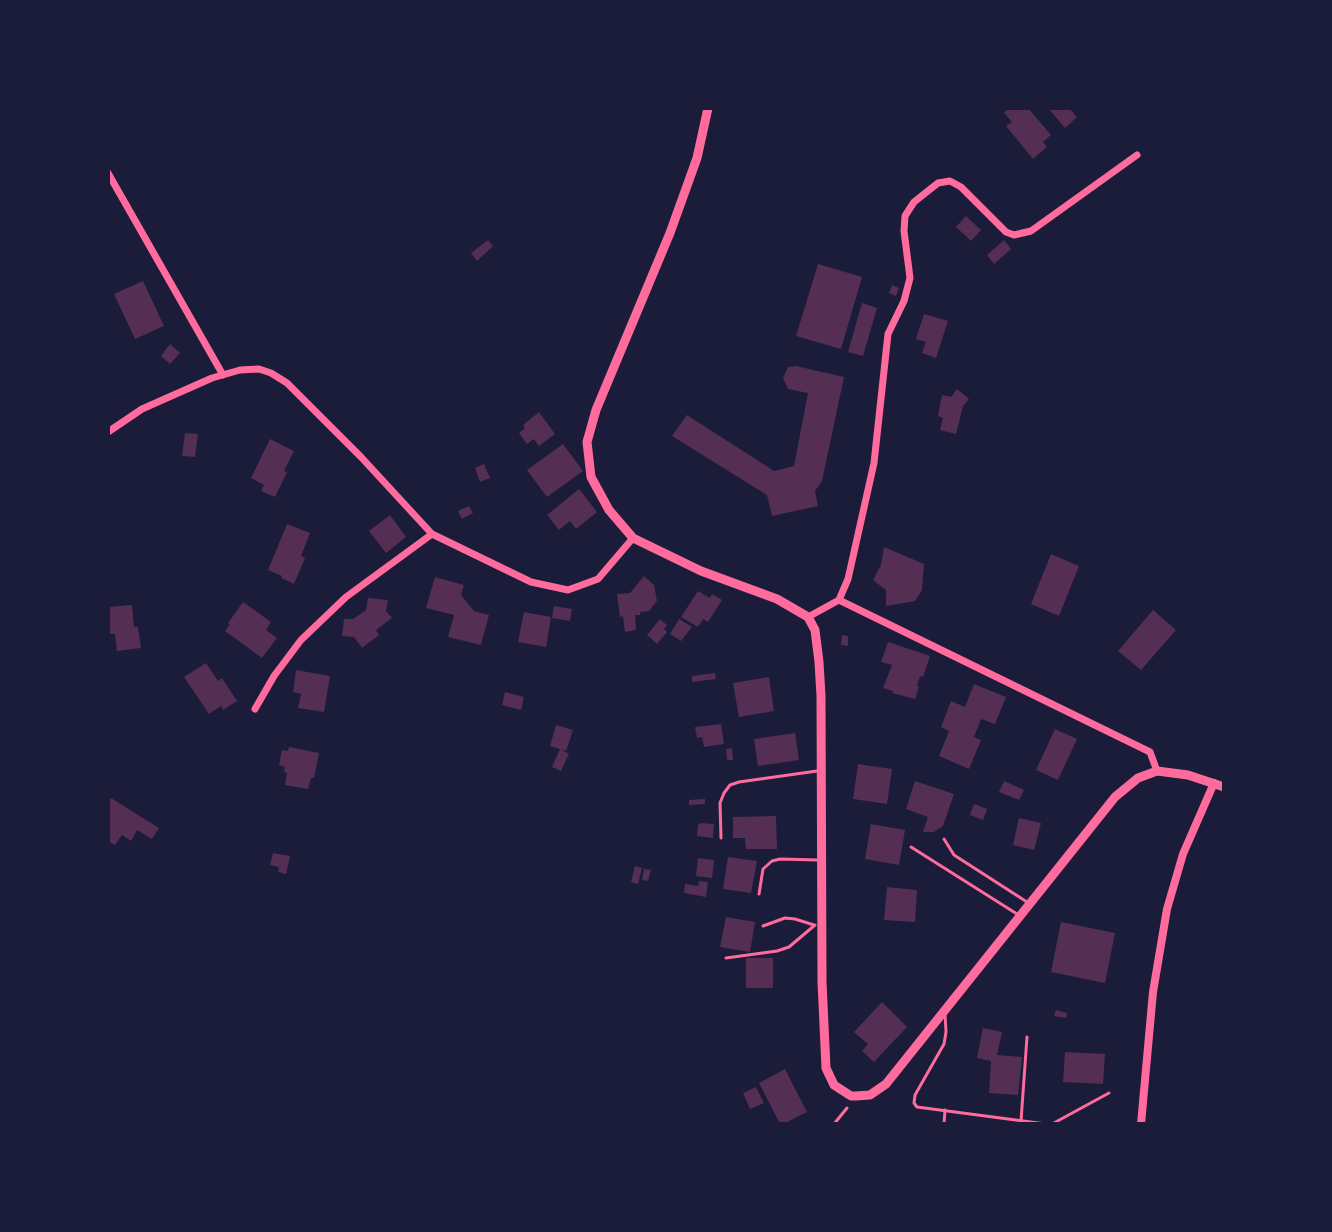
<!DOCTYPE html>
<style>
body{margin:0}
#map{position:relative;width:1332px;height:1232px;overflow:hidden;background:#1b1b3a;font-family:"Noto Sans",sans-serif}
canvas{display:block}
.frame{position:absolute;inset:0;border:110px solid #1b1b3a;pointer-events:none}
</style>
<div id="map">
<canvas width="1332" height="1232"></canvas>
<div class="frame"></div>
</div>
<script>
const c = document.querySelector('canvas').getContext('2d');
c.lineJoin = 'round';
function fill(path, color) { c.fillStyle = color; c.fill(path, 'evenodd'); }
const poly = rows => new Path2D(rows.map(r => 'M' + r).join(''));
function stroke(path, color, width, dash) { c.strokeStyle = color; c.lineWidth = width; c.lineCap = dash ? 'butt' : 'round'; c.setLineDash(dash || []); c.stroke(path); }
const building = poly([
 [1009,108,1028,108,1051,135,1043,142,1047,147,1033,159,1006,126,1012,122,1004,113],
 [1048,108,1069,108,1077,117,1065,128],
 [966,216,981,230,971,241,956,227],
 [488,240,493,246,477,261,471,253],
 [1004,240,1011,249,994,264,987,255],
 [818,264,862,277,841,349,796,336],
 [143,281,164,326,135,339,114,294],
 [892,285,899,288,896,296,889,293],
 [862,303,877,308,863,356,848,352],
 [924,314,948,321,936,358,922,353,926,342,916,339],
 [170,344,180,353,170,364,161,356],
 [796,366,844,377,822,481,815,491,818,506,772,516,767,495,672,436,687,415,774,471,794,466,808,393,788,389,783,378,788,367],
 [957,389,969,399,963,406,956,434,940,430,943,418,938,416,942,395,951,397],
 [539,412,555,434,539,446,534,439,527,444,519,433,525,428,523,425],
 [185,433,198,434,195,457,182,456],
 [270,439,294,451,284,471,287,472,275,497,261,491,264,485,251,478],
 [563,444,583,471,547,497,527,470],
 [484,464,490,478,480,482,475,468],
 [579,489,597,512,576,529,570,521,559,530,547,515],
 [469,506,473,513,462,519,458,511],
 [390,515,406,537,386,553,369,531],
 [287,524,310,533,301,556,305,558,294,584,281,578,282,576,268,570],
 [884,547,924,564,922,590,915,601,886,606,886,590,873,580,881,565],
 [1051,554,1079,566,1059,616,1031,604],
 [644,576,654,585,657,601,649,611,640,612,640,615,635,615,636,630,625,632,623,616,620,617,617,594,630,593],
 [435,577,464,585,461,595,474,611,489,615,481,645,448,637,454,615,426,608],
 [698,591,710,598,712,594,722,600,708,622,703,619,698,627,681,617],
 [368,598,388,600,386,611,392,618,376,630,379,635,362,648,354,637,342,636,344,619,353,619,366,610],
 [243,602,271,622,266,630,277,638,262,658,225,631,230,624,228,623],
 [132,605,134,627,138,627,141,648,117,651,115,634,110,634,108,607],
 [554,606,572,609,570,621,552,618],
 [1153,610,1176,630,1141,670,1118,651],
 [524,612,551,617,546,647,518,642],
 [660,619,667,625,664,629,667,632,657,644,647,635],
 [679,619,692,627,681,641,670,634],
 [842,635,848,636,848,646,841,645],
 [888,642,930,656,923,677,920,676,917,686,919,687,915,699,892,693,893,691,883,688,892,665,881,662],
 [206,663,218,681,222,678,237,701,223,710,221,706,209,714,184,677],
 [296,670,330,676,324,712,298,708,301,694,293,692],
 [715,673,716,679,692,682,692,676],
 [769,677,774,711,739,717,733,683],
 [974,684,1006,697,995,724,981,719,974,737,981,740,969,769,939,756,949,731,941,727,951,701,965,707],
 [505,692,524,697,521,710,502,705],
 [721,724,724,744,704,747,702,737,697,738,695,727],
 [556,725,573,730,566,751,550,746],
 [1055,729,1077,739,1058,780,1036,770],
 [795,733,799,760,758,766,754,739],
 [289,747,319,753,314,778,311,778,308,789,285,785,287,773,284,772,285,767,279,765,282,750,288,751],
 [732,748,733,760,727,760,726,749],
 [560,749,569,754,561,771,552,767],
 [858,764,892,769,887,804,853,799],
 [915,781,954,794,943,826,934,832,923,832,928,817,906,809],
 [1004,781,1024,790,1019,800,999,792],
 [111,798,159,828,152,839,137,830,131,841,122,835,115,845,108,841,108,803],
 [705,799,705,804,689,805,689,800],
 [974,804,987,809,983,820,970,815],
 [776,816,777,849,746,849,745,838,733,838,733,817],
 [1019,818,1041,823,1034,850,1013,845],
 [702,823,714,824,713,838,697,836,698,824],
 [871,824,905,830,899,865,865,859],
 [273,853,290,856,286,874,278,872,279,867,270,865],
 [728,857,757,861,751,893,723,889],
 [698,858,714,860,712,878,696,876],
 [635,866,642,868,638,884,631,882],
 [644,869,651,870,648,881,642,880],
 [699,881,708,882,706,897,684,893,685,884,698,886],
 [887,887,917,890,915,922,884,920],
 [726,917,755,922,750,952,720,947],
 [1061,922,1115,933,1105,983,1051,972],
 [746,958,773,958,773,988,746,988],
 [882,1002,907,1027,874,1062,862,1051,868,1044,854,1032],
 [1056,1010,1067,1013,1066,1018,1054,1016],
 [983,1028,1002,1032,997,1055,1022,1057,1018,1095,989,1093,991,1061,977,1058],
 [1065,1052,1105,1054,1103,1084,1063,1082],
 [785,1069,807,1112,783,1124,780,1124,759,1083],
 [756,1087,764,1103,750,1109,743,1093]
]);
const path = poly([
 [834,1124,847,1108]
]);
const service = poly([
 [721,838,720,803,724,793,730,785,739,782,817,771],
 [944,839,954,855,1027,902],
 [911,847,1017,914],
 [759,894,763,869,772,861,780,859,817,860],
 [763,926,785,918,795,919,814,925],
 [726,958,777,951,789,947,815,925],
 [945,1014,946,1032,944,1044,915,1095,914,1103,917,1107,1046,1124],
 [1021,1121,1027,1037],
 [944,1124,945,1110],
 [1052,1124,1109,1093]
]);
const minor = poly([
 [108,173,223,375],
 [108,432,142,409,212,378,240,370,259,369,271,373,287,383,361,457,432,534,531,582,568,590,598,579,633,538],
 [839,600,1150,752,1157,771],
 [808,617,839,600,848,579,874,463,888,334,904,301,910,278,904,231,905,216,914,202,938,183,950,181,961,187,1006,232,1014,235,1031,231,1137,155],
 [255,709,274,676,301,640,346,597,432,534]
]);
const tertiary = poly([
 [1141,1124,1153,992,1167,909,1183,854,1214,783]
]);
const secondary = poly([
 [708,108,697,158,670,233,596,410,587,442,591,477,609,510,633,538,701,571,777,599,808,617,815,630,819,662,821,696,822,982,826,1068,834,1085,851,1096,856,1096,870,1095,886,1084,1115,797,1138,778,1157,771,1188,775,1224,787]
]);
fill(building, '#542f53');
stroke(path, '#ff6b9d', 3);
stroke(service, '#ff6b9d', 3);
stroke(minor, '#ff6b9d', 7);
stroke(tertiary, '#ff6b9d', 8);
stroke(secondary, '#ff6b9d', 9);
</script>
